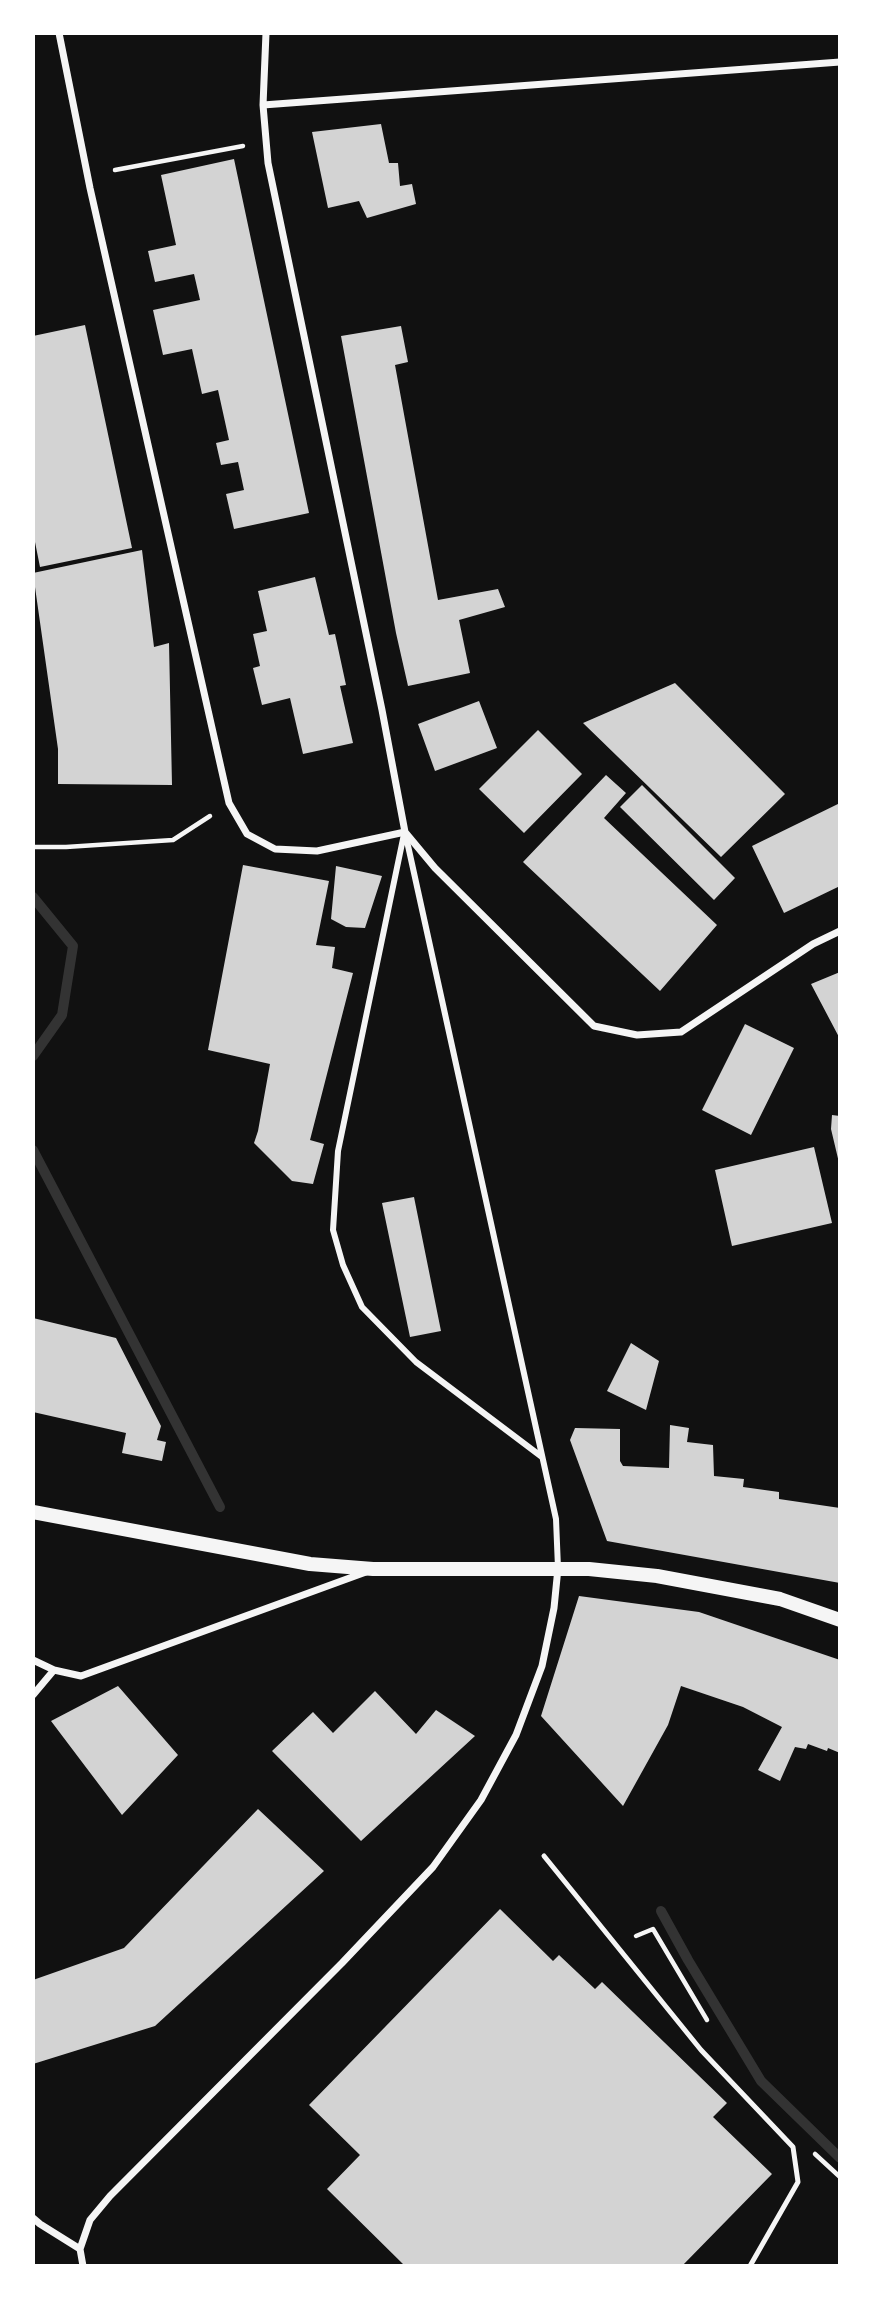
<!DOCTYPE html>
<style>
body{margin:0}
#map{position:relative;width:873px;height:2299px;overflow:hidden;background:#111;font-family:"Open Sans",sans-serif}
canvas{display:block}
.frame{position:absolute;inset:0;border:35px solid #fff;pointer-events:none}
</style>
<div id="map">
<canvas width="873" height="2299"></canvas>
<div class="frame"></div>
</div>
<script>
const c = document.querySelector('canvas').getContext('2d');
c.lineJoin = 'round';
const poly = rows => new Path2D(rows.map(r => 'M' + r).join(''));
function stroke(path, color, width, dash) { c.strokeStyle = color; c.lineWidth = width; c.lineCap = dash ? 'butt' : 'round'; c.setLineDash(dash || []); c.stroke(path); }
function fill(path, color) { c.fillStyle = color; c.fill(path, 'evenodd'); }
const stream = poly([
 [33,897,73,946,62,1015,33,1056],
 [33,1150,220,1507],
 [661,1911,688,1960,761,2081,840,2158]
]);
const building = poly([
 [381,124,389,163,398,163,400,186,412,184,416,204,367,218,359,201,328,208,312,132],
 [234,159,309,513,234,529,226,494,244,490,238,462,221,465,216,443,229,440,218,390,202,394,192,349,163,355,153,310,200,300,194,274,155,282,148,251,176,245,161,175],
 [85,325,132,548,40,567,33,532,33,336],
 [401,326,408,362,395,365,438,600,498,589,505,607,459,620,470,673,408,686,396,633,341,336],
 [142,550,154,647,169,643,172,785,58,784,58,749,33,573],
 [315,577,329,635,335,634,346,685,340,686,353,743,303,754,290,698,262,705,253,668,260,666,253,634,267,631,258,591],
 [675,683,785,794,721,857,583,723],
 [479,701,497,748,435,771,418,724],
 [538,730,582,774,524,833,479,789],
 [606,775,626,793,604,818,717,925,660,991,523,862],
 [642,785,735,878,714,900,620,807],
 [840,803,840,886,784,913,752,846],
 [243,865,329,881,316,945,335,947,332,968,353,973,310,1140,324,1144,313,1184,292,1181,254,1143,258,1131,270,1064,208,1050],
 [336,866,382,876,365,928,346,927,331,919],
 [840,972,840,1039,811,984],
 [745,1024,794,1048,751,1135,702,1110],
 [832,1115,840,1116,840,1167,831,1129],
 [814,1147,832,1223,732,1246,715,1170],
 [414,1197,441,1331,410,1337,382,1203],
 [33,1318,116,1338,161,1426,157,1440,166,1442,162,1461,122,1453,126,1433,33,1412],
 [631,1343,659,1361,646,1410,607,1391],
 [670,1425,689,1428,687,1442,713,1445,714,1476,744,1479,743,1487,779,1492,779,1499,840,1508,840,1583,607,1541,570,1440,575,1428,620,1429,620,1461,623,1466,669,1468],
 [579,1596,699,1612,840,1660,840,1753,828,1748,827,1751,808,1744,806,1749,795,1747,780,1781,758,1770,782,1727,743,1707,681,1686,668,1725,623,1806,541,1716],
 [118,1686,178,1755,122,1815,51,1721],
 [375,1691,416,1734,436,1710,475,1736,361,1841,272,1751,313,1712,333,1733],
 [258,1809,324,1871,155,2026,33,2064,33,1980,124,1948],
 [500,1909,553,1961,559,1955,595,1989,602,1982,727,2103,713,2117,772,2174,682,2266,405,2266,327,2189,360,2155,309,2105]
]);
const path = poly([
 [115,170,243,146],
 [33,847,66,847,173,840,210,816],
 [636,1936,653,1929,707,2020],
 [815,2154,840,2177]
]);
const service = poly([
 [544,1856,701,2050,793,2147,798,2182,750,2266]
]);
const pedestrian = poly([
 [405,832,556,1519,558,1568],
 [404,834,338,1151,333,1230,343,1265,362,1307,416,1362,542,1457]
]);
const minor = poly([
 [59,33,90,188,229,803,247,834,275,849,317,851,405,832],
 [266,33,263,105,268,163,382,710,405,832],
 [263,105,840,62],
 [405,832,435,868,594,1026,637,1035,681,1032,813,944,840,931],
 [33,1660,54,1670,81,1676,366,1572],
 [33,1695,54,1670],
 [33,2218,40,2224,80,2249],
 [83,2266,80,2249,90,2220,110,2196,342,1963,433,1867,481,1800,516,1735,542,1666,554,1608,558,1568]
]);
const secondary = poly([
 [33,1512,310,1564,373,1569,589,1569,657,1576,780,1599,840,1620]
]);
stroke(stream, '#333', 10);
fill(building, '#d3d3d3');
stroke(path, '#f5f5f5', 4.5);
stroke(service, '#f5f5f5', 5);
stroke(pedestrian, '#f5f5f5', 6);
stroke(minor, '#f5f5f5', 7);
stroke(secondary, '#f5f5f5', 14);
</script>
